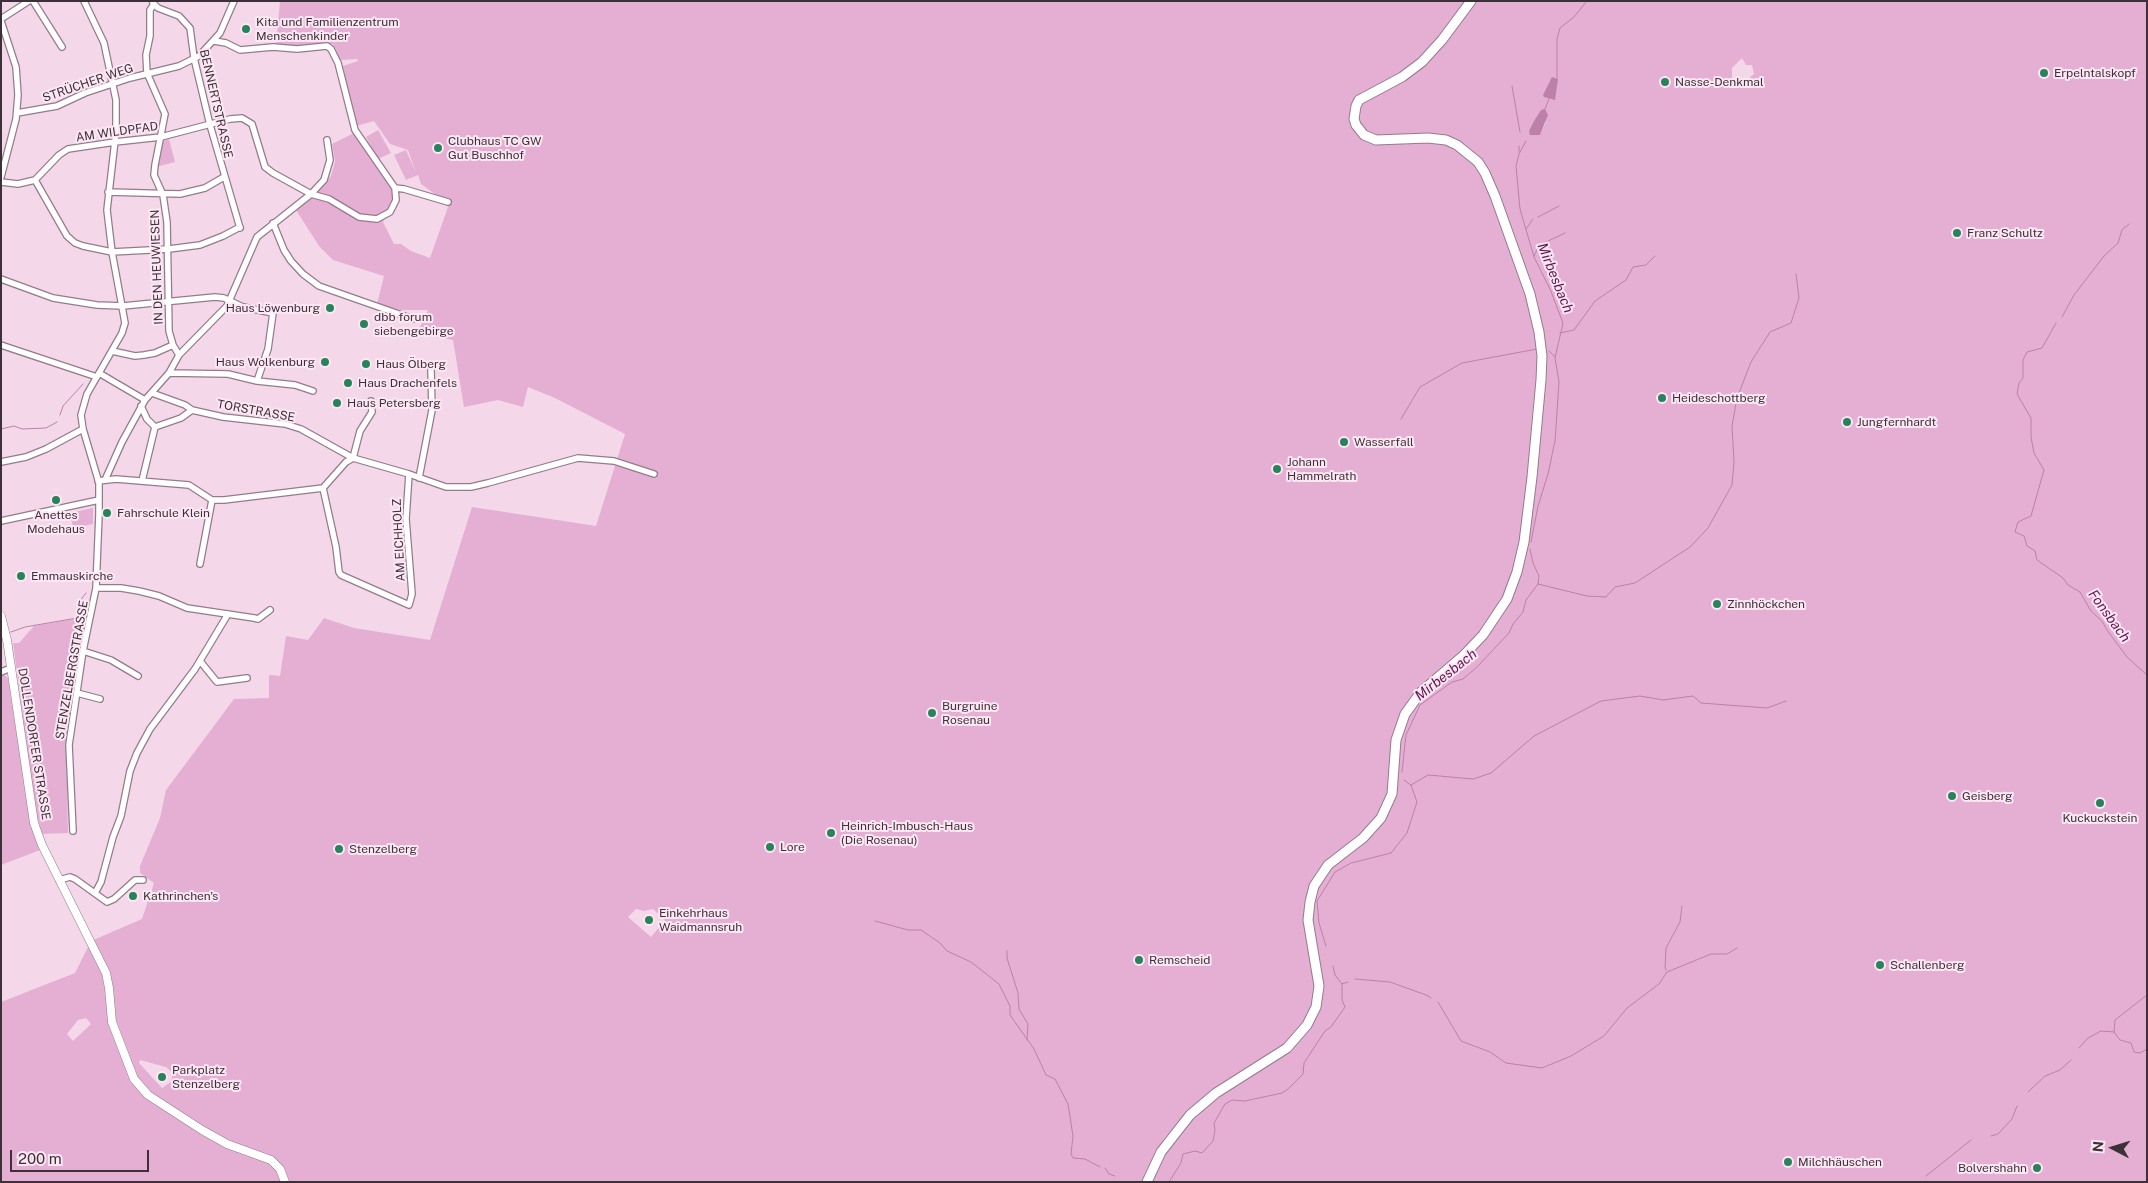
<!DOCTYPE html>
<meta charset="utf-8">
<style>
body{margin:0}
#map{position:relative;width:2148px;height:1183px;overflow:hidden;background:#f4d8ea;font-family:"Public Sans",sans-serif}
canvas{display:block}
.frame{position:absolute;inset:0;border:2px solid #3c3138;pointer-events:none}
.north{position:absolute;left:2088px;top:1123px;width:50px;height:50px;-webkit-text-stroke:4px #fee7f5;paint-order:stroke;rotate:275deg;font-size:14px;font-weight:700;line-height:20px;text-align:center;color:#3c3138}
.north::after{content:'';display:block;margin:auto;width:18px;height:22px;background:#3c3138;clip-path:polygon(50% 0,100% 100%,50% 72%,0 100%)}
.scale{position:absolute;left:10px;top:1150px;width:139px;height:22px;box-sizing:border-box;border:2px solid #3c3138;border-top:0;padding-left:6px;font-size:15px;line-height:18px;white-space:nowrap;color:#3c3138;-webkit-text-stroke:4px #fee7f5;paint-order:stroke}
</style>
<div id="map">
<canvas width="2148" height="1183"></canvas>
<div class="frame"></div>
<div class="north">N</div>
<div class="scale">200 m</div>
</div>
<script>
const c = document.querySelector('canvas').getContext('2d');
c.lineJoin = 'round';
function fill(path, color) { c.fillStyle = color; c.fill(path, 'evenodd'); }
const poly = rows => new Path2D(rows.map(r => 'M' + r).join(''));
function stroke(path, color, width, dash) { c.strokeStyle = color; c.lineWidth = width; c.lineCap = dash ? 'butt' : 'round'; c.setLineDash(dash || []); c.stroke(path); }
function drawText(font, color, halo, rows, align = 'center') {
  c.font = font + ' "Public Sans",sans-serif'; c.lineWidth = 4; c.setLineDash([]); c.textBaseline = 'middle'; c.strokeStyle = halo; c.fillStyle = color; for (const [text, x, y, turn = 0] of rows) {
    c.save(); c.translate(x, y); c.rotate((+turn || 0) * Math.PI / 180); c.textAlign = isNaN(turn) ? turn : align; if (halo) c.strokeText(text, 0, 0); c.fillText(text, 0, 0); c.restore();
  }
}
const green = poly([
 [280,1,1467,1,1451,24,1421,58,1407,69,1359,96,1354,130,1362,138,1440,142,1455,147,1471,159,1484,177,1525,289,1537,338,1539,369,1519,552,1513,572,1501,602,1487,624,1466,647,1410,698,1398,721,1392,741,1391,782,1386,802,1374,821,1310,888,1316,978,1313,1007,1305,1023,1293,1039,1229,1080,1189,1110,1165,1137,1143,1182,1,1182,1,1002,75,973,91,941,142,919,154,883,140,873,140,866,160,818,166,790,234,699,269,698,269,675,280,676,286,636,308,640,324,618,354,628,430,640,472,507,596,526,625,434,555,398,528,387,523,407,498,400,464,407,453,340,417,334,428,310,400,310,377,304,384,276,333,260,319,246,296,210,319,191,331,176,335,162,332,144,354,133,388,182,393,193,392,202,383,222,394,244,401,244,411,251,430,258,448,207,435,194,421,184,418,175,406,180,394,155,406,150,416,173,408,150,390,144,374,121,356,126,343,66,358,61,357,59,340,60,333,44,276,46],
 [636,909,644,911,653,909,665,920,651,937,628,917],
 [86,1018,91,1024,73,1041,67,1034,78,1020],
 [140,1060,166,1067,173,1073,171,1082,162,1088,139,1063],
 [1475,1,2147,1,2147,1182,1150,1182,1158,1162,1201,1108,1297,1042,1322,989,1322,977,1313,923,1312,908,1316,892,1323,876,1334,863,1375,833,1388,813,1393,800,1397,754,1406,719,1425,693,1466,658,1521,570,1543,339,1489,173,1480,157,1466,145,1451,138,1380,137,1366,132,1361,127,1358,117,1360,106,1364,101,1406,78],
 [1742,58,1746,65,1752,65,1754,74,1750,77,1750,82,1736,87,1732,85,1732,68],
 [1541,110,1546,122,1540,135,1531,127],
 [378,130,391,153,378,159,366,137],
 [169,139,175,162,156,167,163,141],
 [93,508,93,524,73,528,70,513],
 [85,617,70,716,65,715,64,726,68,730,66,739,68,833,42,834,35,808,13,643,19,643,34,626],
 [3,674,8,678,30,820,40,850,1,865,1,675]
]);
const water = poly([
 [1552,77,1558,79,1555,100,1544,97,1543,95],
 [1545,109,1548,115,1540,135,1530,135,1529,131,1534,121,1541,110]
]);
const stream = poly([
 [1557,78,1557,39,1560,28,1574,17,1587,1],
 [1512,86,1520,132],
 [1545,109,1549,99],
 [1526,141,1519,154,1516,166,1520,209,1534,257,1550,289,1563,323,1555,358,1559,382,1555,441,1548,474,1538,506,1531,542],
 [1519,152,1519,146],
 [1538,217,1559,206],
 [1526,229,1533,219],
 [1544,243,1565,233],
 [1534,256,1539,246],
 [2062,317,2074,295,2104,256,2118,243,2122,230,2129,224],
 [2056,323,2042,348,2027,352,2023,360,2023,378,2019,383,2017,394,2031,418,2031,437,2034,453,2044,470,2031,516,2018,522,2015,532,2024,536,2027,546,2035,551,2037,560,2063,578,2068,585,2080,592,2091,611,2102,621,2107,630,2127,657,2147,675],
 [1560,333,1574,330,1595,301,1626,280,1633,267,1646,265,1655,256],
 [1549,351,1555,357],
 [60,415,63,406,83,384],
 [1401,419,1420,387,1462,363,1537,349],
 [1,429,14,426,22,429,46,428,57,422],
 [1538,584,1587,596,1606,597,1615,587,1635,583,1690,547,1708,528,1732,485,1734,462,1732,426,1737,398,1751,362,1770,332,1791,323,1799,298,1796,274],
 [11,632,25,627,77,618,79,614,82,598,86,593],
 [1402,772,1406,735,1420,705,1452,682,1463,679,1477,667,1509,633,1513,624,1523,612,1526,600,1538,584,1539,576,1533,563,1530,549],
 [1411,785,1428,775,1473,779,1491,773,1534,736,1601,701,1640,696,1663,700,1693,696,1701,703,1767,708,1786,701],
 [875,921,908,930,921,930,940,943,947,951,971,962,999,984,1010,1006,1010,1015,1034,1049,1046,1075,1055,1079,1068,1104,1073,1136,1071,1154,1073,1158,1085,1159,1100,1167],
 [1326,946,1319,923,1317,901,1335,872,1351,863,1391,853,1407,833,1417,802,1411,785,1404,780],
 [1007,951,1007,958,1018,993,1019,1009,1028,1024,1027,1040],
 [1666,970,1665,968,1666,948,1680,922,1682,906],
 [2147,972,2147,976],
 [1355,979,1390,982,1426,995,1431,998],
 [1342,984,1348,982],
 [2147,995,2115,1020,2114,1032,2120,1040,2131,1043,2134,1052,2140,1053,2147,1049],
 [1438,1002,1461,1041,1490,1052,1506,1063,1542,1068,1571,1056,1604,1036,1627,1008,1659,984,1667,972,1711,954,1727,954,1737,948],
 [2079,1048,2088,1038,2101,1031,2114,1032],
 [2028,1092,2045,1076,2060,1070,2071,1060],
 [1991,1136,1998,1134,2012,1119,2017,1106],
 [1105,1168,1109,1174,1115,1176],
 [1926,1176,1971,1140],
 [1169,1182,1181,1163,1183,1154,1195,1151,1202,1153,1213,1141,1215,1130,1214,1123,1225,1104,1232,1100,1245,1101,1282,1093,1288,1089,1303,1074,1304,1063,1325,1031,1331,1027,1345,1007,1342,1000,1342,984,1335,975,1333,966]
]);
const street = poly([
 [33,1,62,47],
 [153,3,158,8,179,16,190,28,194,58,210,125,240,228],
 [154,4,150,10,150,36,146,55,147,73,165,114,155,165,154,175,163,195,167,222,169,331,173,345,179,355],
 [1,19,29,1],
 [1,21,16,67,18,95,16,119,1,177],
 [17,113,57,106,85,93,130,78,179,66,199,56,220,33,234,1],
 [35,180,67,236,75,243,83,246,112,252,169,249,200,245,223,236,240,227],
 [1,182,18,184,35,180,59,155,68,149,115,142,161,137,230,119,242,118,252,124,265,167,273,173,311,194,329,199,359,217,377,219,390,212,396,200,395,188,355,130,338,63,331,49,327,46,297,49,273,47,240,50,226,43,214,41],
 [395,188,404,189,448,202],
 [108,192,180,194,205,188,224,177],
 [273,223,284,250,291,261,303,274,319,286,413,319],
 [1,279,53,298,97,305,123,306,215,297,224,298,243,307,273,313,268,349,257,381],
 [1,345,97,377],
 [112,351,135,356,144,355,155,353,173,345],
 [99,373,145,400],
 [169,373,228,374,257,381,295,385,313,391],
 [152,393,185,405,192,410,223,417,285,424,301,429,353,458,360,431,372,412,371,401],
 [141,406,147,419,155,427,181,418,192,410],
 [1,462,26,457,46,449,83,429],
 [419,478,432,410,431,370],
 [105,480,122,442,145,400,169,373,179,355,227,306,257,237,311,194,324,180,330,160,327,140],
 [98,481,116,479,189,485,212,500,224,500,323,488,346,462,353,458,409,474,446,487,471,487,488,483,578,458,614,461,654,474],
 [142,481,155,427],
 [323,488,336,547,339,572,341,575,409,605,412,594,406,519,409,474],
 [1,521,99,500],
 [200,564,212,500],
 [96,588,121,588,139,591,159,596,187,608,254,618,258,619,270,610],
 [83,651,111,660,138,676],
 [200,661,217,682,247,678],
 [1,672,11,668],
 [77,693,100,699],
 [73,831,69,745,83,651,96,588,99,514,99,483,83,429,81,415,87,394,122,333,125,323,112,252,107,210,116,132,116,100,104,43,84,1],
 [59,880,70,877,75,879,107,902,114,899,135,880,143,880],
 [95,893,101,882,113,837,121,816,130,771,137,753,150,729,195,669,228,614]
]);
const secondary = poly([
 [1,616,7,640,34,823,42,845,106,973,109,988,112,1022,134,1079,148,1095,202,1130,227,1144,271,1160,280,1169,285,1182]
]);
const primary = poly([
 [1147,1182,1161,1152,1190,1115,1216,1093,1287,1048,1307,1025,1316,1007,1319,986,1308,920,1310,902,1314,886,1328,865,1363,838,1381,818,1392,794,1396,740,1405,714,1421,692,1463,656,1483,635,1507,599,1517,572,1524,542,1532,477,1541,380,1542,356,1539,332,1530,294,1495,196,1485,173,1478,162,1457,145,1446,140,1428,138,1376,140,1364,135,1356,125,1354,119,1356,106,1359,100,1402,77,1422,62,1442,40,1471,1]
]);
const markers = [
 [246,29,5,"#278359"],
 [2044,73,5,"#278359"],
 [1665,82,5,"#278359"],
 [438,148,5,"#278359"],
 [1957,233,5,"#278359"],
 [330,308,5,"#278359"],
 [364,324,5,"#278359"],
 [325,362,5,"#278359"],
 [366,364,5,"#278359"],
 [348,383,5,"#278359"],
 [1662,398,5,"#278359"],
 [337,403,5,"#278359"],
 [1847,422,5,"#278359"],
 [1344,442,5,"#278359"],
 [1277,469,5,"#278359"],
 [56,500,5,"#278359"],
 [107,513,5,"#278359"],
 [21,576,5,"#278359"],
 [1717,604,5,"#278359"],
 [932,713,5,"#278359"],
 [1952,796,5,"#278359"],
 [2100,803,5,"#278359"],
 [831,833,5,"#278359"],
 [770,847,5,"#278359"],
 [339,849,5,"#278359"],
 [133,896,5,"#278359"],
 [649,920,5,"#278359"],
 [1139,960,5,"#278359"],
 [1880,965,5,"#278359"],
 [162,1077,5,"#278359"],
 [1788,1162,5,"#278359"],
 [2037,1168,5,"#278359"]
];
const poiNames = [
 ["Kita und Familienzentrum",256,22],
 ["Menschenkinder",256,36],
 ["Erpelntalskopf",2054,73],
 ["Nasse-Denkmal",1675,82],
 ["Clubhaus TC GW",448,141],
 ["Gut Buschhof",448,155],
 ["Franz Schultz",1967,233],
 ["Haus Löwenburg",320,308,"right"],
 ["dbb forum",374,317],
 ["siebengebirge",374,331],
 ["Haus Wolkenburg",315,362,"right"],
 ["Haus Ölberg",376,364],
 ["Haus Drachenfels",358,383],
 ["Heideschottberg",1672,398],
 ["Haus Petersberg",347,403],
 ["Jungfernhardt",1857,422],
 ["Wasserfall",1354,442],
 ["Johann",1287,462],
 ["Hammelrath",1287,476],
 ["Fahrschule Klein",117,513],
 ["Anettes",56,515,"center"],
 ["Modehaus",56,529,"center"],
 ["Emmauskirche",31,576],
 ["Zinnhöckchen",1727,604],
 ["Burgruine",942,706],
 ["Rosenau",942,720],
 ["Geisberg",1962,796],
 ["Kuckuckstein",2100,818,"center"],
 ["Heinrich-Imbusch-Haus",841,826],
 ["(Die Rosenau)",841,840],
 ["Lore",780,847],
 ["Stenzelberg",349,849],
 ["Kathrinchen's",143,896],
 ["Einkehrhaus",659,913],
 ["Waidmannsruh",659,927],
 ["Remscheid",1149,960],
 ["Schallenberg",1890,965],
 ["Parkplatz",172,1070],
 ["Stenzelberg",172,1084],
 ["Milchhäuschen",1798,1162],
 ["Bolvershahn",2027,1168,"right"]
];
const streetNames = [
 ["STRÜCHER WEG",88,83,-19],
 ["BENNERTSTRASSE",216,104,77],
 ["AM WILDPFAD",117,132,-8],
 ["IN DEN HEUWIESEN",157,267,-92],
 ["TORSTRASSE",256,411,10],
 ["AM EICHHOLZ",399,540,-93],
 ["STENZELBERGSTRASSE",72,670,-80],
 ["DOLLENDORFER STRASSE",34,744,81]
];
const waterNames = [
 ["Mirbesbach",1555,278,68],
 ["Fonsbach",2109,616,54],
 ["Mirbesbach",1446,675,-38]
];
fill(green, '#e5afd3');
fill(water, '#bd80a9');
stroke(stream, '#bd80a9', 1);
stroke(street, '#947b8b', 8);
stroke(secondary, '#947b8b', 9);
stroke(primary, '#947b8b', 11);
stroke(street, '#fff', 5.5);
stroke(secondary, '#fff', 8);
stroke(primary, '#fff', 9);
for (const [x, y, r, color] of markers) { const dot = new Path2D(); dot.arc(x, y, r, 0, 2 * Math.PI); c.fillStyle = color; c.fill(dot); stroke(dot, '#fee7f5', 2); }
drawText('12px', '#3c3138', '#fee7f5', poiNames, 'left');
drawText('12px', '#3c3138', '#fee7f5', streetNames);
drawText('italic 14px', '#60174e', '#fee7f5', waterNames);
</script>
